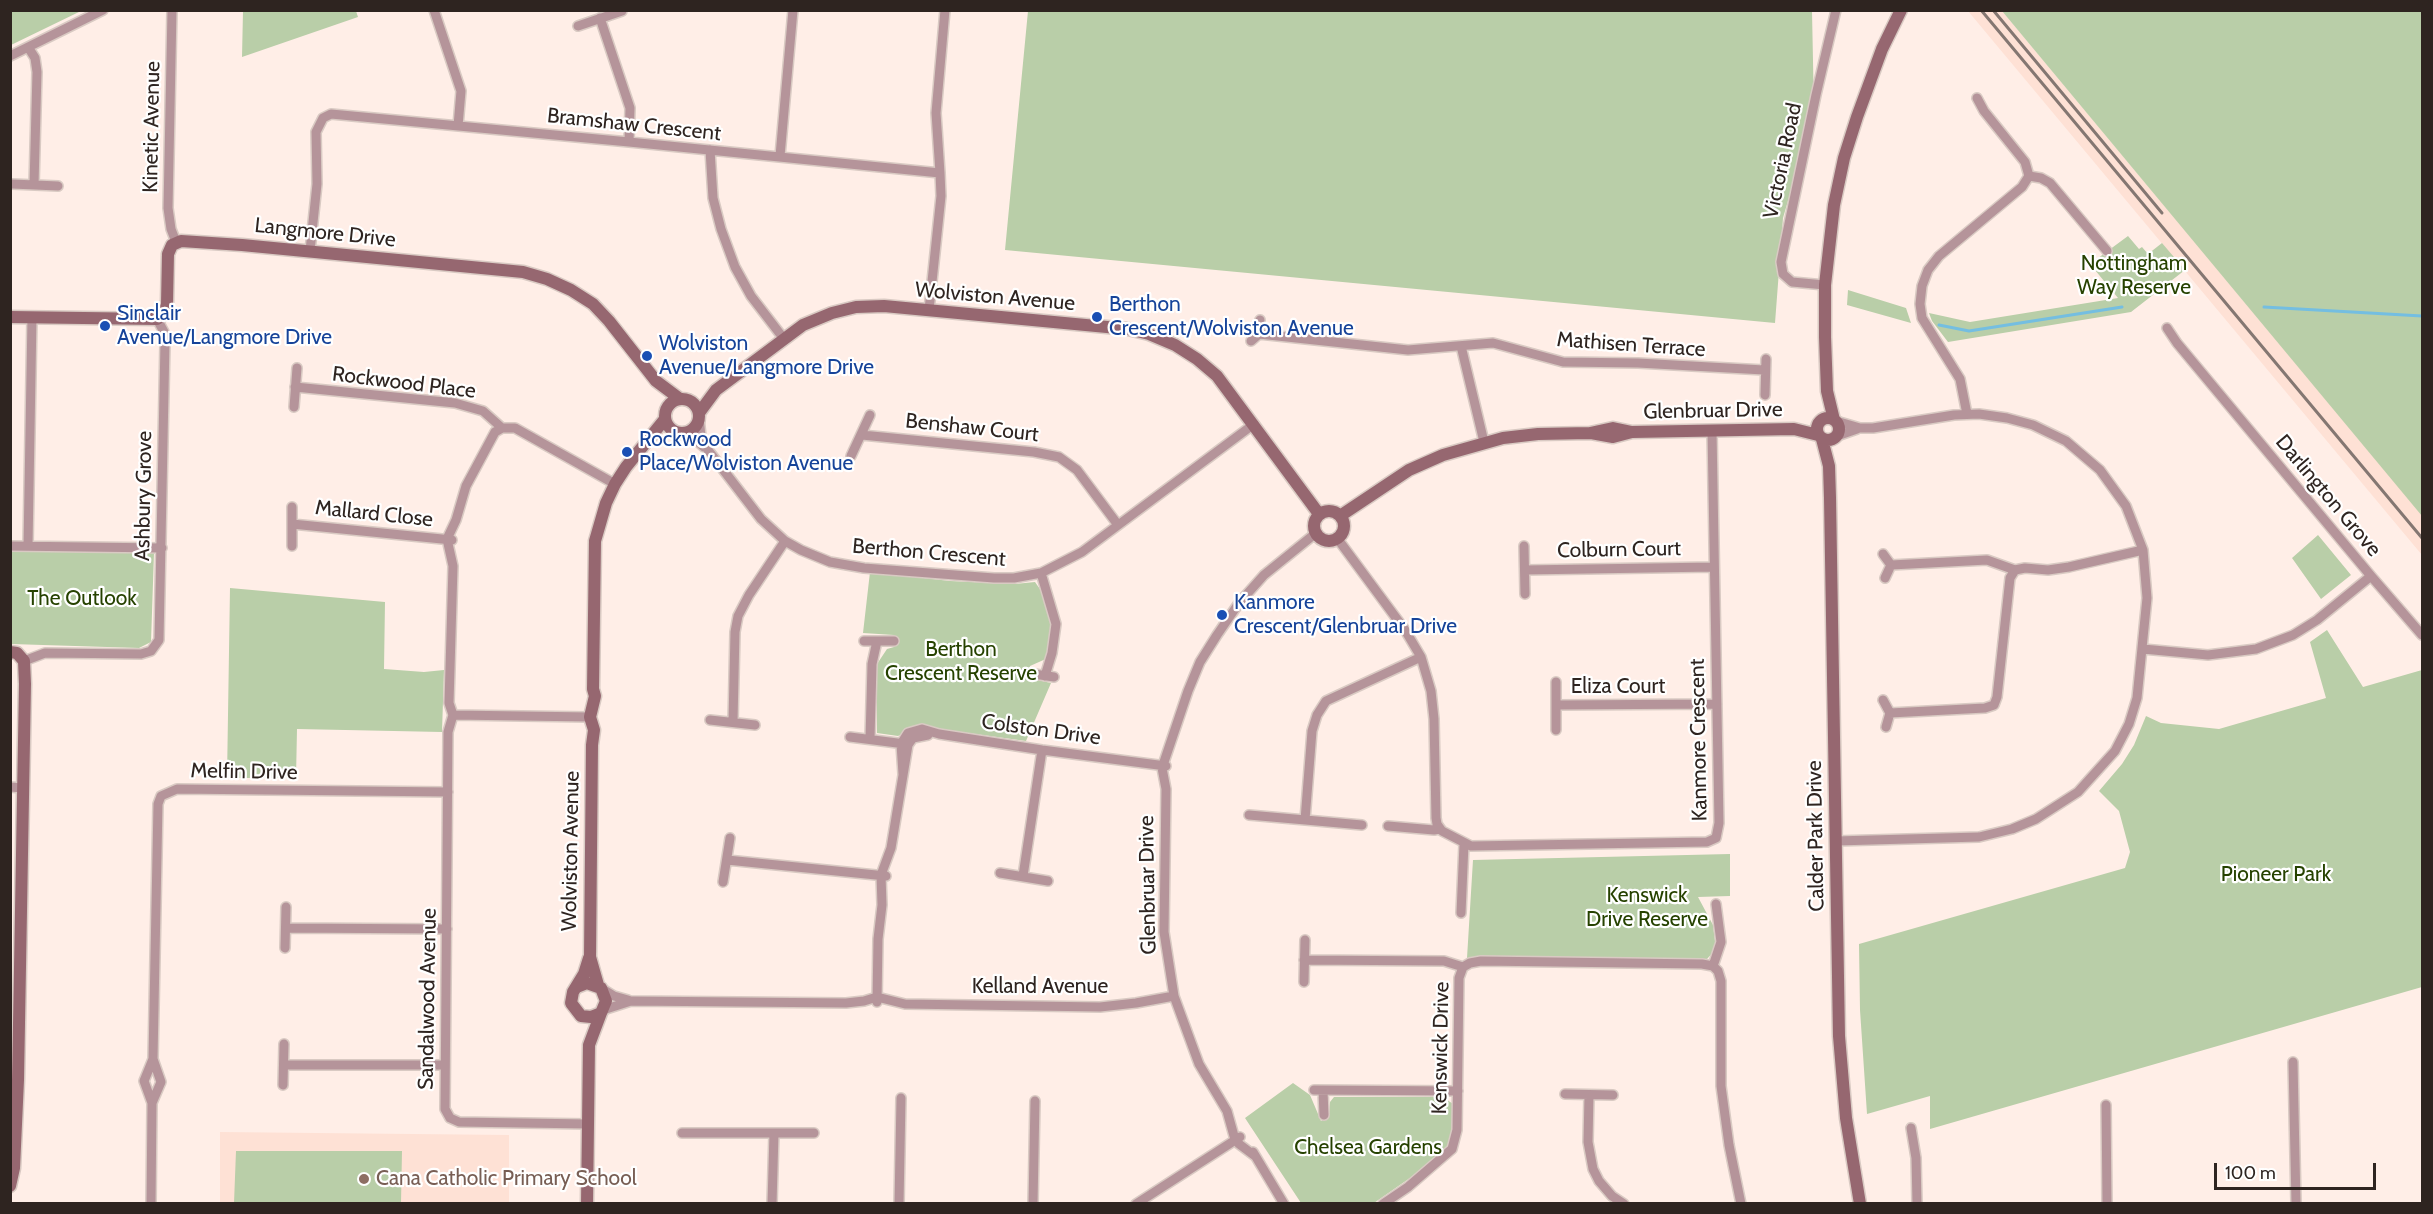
<!DOCTYPE html>
<style>
body{margin:0}
#map{position:relative;width:2433px;height:1214px;overflow:hidden;background:#ffeee7;font-family:Cabin,sans-serif}
canvas{display:block}
.frame{position:absolute;inset:0;border:12px solid #2e2420;pointer-events:none}
.scale{position:absolute;left:2214px;top:1163px;width:162px;height:27px;box-sizing:border-box;border:3px solid #2e2420;border-top:0;padding-left:8px;font-size:18px;line-height:21px;white-space:nowrap;color:#2e2420;-webkit-text-stroke:4px #fff;paint-order:stroke}
</style>
<div id="map">
<canvas width="2433" height="1214"></canvas>
<div class="frame"></div>
<div class="scale">100 m</div>
</div>
<script>
const c = document.querySelector('canvas').getContext('2d');
c.lineJoin = 'round';
function fill(path, color) { c.fillStyle = color; c.fill(path, 'evenodd'); }
const poly = rows => new Path2D(rows.map(r => 'M' + r).join(''));
function stroke(path, color, width, dash) { c.strokeStyle = color; c.lineWidth = width; c.lineCap = dash ? 'butt' : 'round'; c.setLineDash(dash || []); c.stroke(path); }
function drawText(font, color, halo, rows, align = 'center') {
  c.font = font + ' Cabin,sans-serif'; c.lineWidth = 4.5; c.setLineDash([]); c.textBaseline = 'middle'; c.strokeStyle = halo; c.fillStyle = color; for (const [text, x, y, turn = 0] of rows) {
    c.save(); c.translate(x, y); c.rotate((+turn || 0) * Math.PI / 180); c.textAlign = isNaN(turn) ? turn : align; if (halo) c.strokeText(text, 0, 0); c.fillText(text, 0, 0); c.restore();
  }
}
const built = poly([
 [1968,11,2002,11,2422,515,2422,555],
 [220,1132,509,1135,509,1203,220,1204]
]);
const green = poly([
 [11,10,81,10,81,11,11,45],
 [243,11,356,11,358,17,242,57],
 [1028,11,1812,11,1814,111,1783,218,1775,323,1005,250],
 [2002,11,2422,11,2422,516],
 [2128,236,2139,249,2142,247,2148,254,2162,243,2185,270,2131,312,1948,342,1932,321,1929,313,1970,322,2118,298,2090,264],
 [1848,290,1906,308,1911,323,1847,305],
 [2318,535,2351,575,2321,599,2292,558],
 [11,551,154,553,151,642,139,648,11,644],
 [870,572,950,581,1015,584,1035,582,1042,592,1053,624,1048,658,1030,666,1028,678,1051,683,1026,741,917,726,898,736,877,733,877,664,887,649,894,647,894,635,863,633],
 [230,588,385,602,384,669,424,672,444,670,442,732,297,729,296,778,227,778],
 [2327,630,2363,687,2422,670,2422,987,1930,1129,1930,1096,1867,1114,1860,1010,1859,944,2125,868,2130,852,2119,811,2099,791,2122,764,2134,745,2146,716,2161,723,2219,729,2326,698,2310,642],
 [1730,854,1730,896,1698,897,1713,925,1716,949,1707,959,1467,958,1473,860],
 [1293,1083,1310,1095,1321,1121,1329,1115,1330,1102,1334,1097,1443,1097,1453,1104,1454,1129,1451,1145,1443,1155,1374,1203,1301,1203,1245,1118],
 [236,1151,402,1151,401,1203,234,1203]
]);
const stream = poly([
 [2264,307,2422,316],
 [1939,325,1969,331,2122,307]
]);
const street = poly([
 [172,10,168,208,171,229,176,242],
 [434,10,461,91,458,126],
 [600,18,630,108,629,142],
 [578,26,622,11],
 [28,47,35,58,37,72,34,185],
 [10,56,103,10],
 [1977,98,1984,111,2025,162,2029,176],
 [710,150,713,198,721,229,735,267,751,296,784,339],
 [780,156,793,10],
 [940,173,936,113,945,10],
 [2029,176,2041,178,2050,183,2107,251],
 [12,184,58,186],
 [310,251,317,184,316,132,323,118,331,114,629,142,940,173,941,196,929,310],
 [1825,285,1792,282,1783,274,1781,262,1816,95,1836,10],
 [2167,328,2177,343,2371,576,2422,635],
 [1259,334,1408,350,1493,343,1563,362,1638,363,1764,370],
 [1251,341,1259,334,1260,320],
 [1461,346,1484,442],
 [295,387,455,403,483,411,502,428],
 [1765,395,1766,359],
 [294,407,297,368],
 [1967,414,1960,379,1922,318,1920,304,1922,286,1928,270,1939,256,2022,187,2029,176],
 [699,418,701,436,708,450,761,519,785,541,801,550,830,562,864,568,994,578,1014,578,1041,573,1082,552,1254,424],
 [680,433,696,440,704,447],
 [862,435,1034,452,1059,457,1077,470,1118,525],
 [1837,436,1857,429],
 [851,456,870,415],
 [292,524,452,540],
 [1337,538,1405,630,1421,657,1431,691,1434,719,1436,818,1437,824,1442,831,1471,846,1707,842,1716,838,1719,823,1712,431],
 [10,546,162,548],
 [28,546,32,317],
 [292,546,292,507],
 [1524,546,1525,594],
 [1883,554,1891,565,1885,578],
 [1891,565,1987,560,2015,570],
 [1525,570,1713,567],
 [1041,573,1056,624,1052,653,1045,676],
 [864,641,894,641],
 [2143,649,2208,655,2256,649,2293,635,2317,620,2371,576],
 [24,661,45,653,141,654,151,651,159,640,165,342,164,332,157,319],
 [1034,674,1054,677],
 [1556,682,1556,730],
 [1883,700,1890,713,1886,727],
 [1556,705,1717,704],
 [1890,713,1985,708,1994,705,1997,697,2010,578,2015,570,2025,568,2048,570,2069,567,2143,550],
 [453,715,590,717],
 [710,720,755,725],
 [733,722,735,632,738,616,749,595,785,541],
 [850,737,905,744],
 [870,739,872,664,877,641],
 [903,774,901,744,908,733,922,729,939,734,1042,750,1166,766],
 [10,787,23,788],
 [1249,815,1362,825],
 [1305,820,1312,731,1317,715,1326,701,1421,657],
 [1388,826,1434,830,1439,829],
 [1836,841,1979,837,2012,829,2036,819,2078,792,2115,751,2129,724,2137,698,2147,598,2143,550,2126,506,2100,470,2066,441,2033,425,2007,418,1979,414,1954,415,1873,428,1860,428,1836,421],
 [727,860,886,876],
 [1000,873,1048,881],
 [1023,876,1042,750],
 [723,882,730,838],
 [1461,913,1464,844],
 [286,928,447,929],
 [285,948,286,907],
 [1304,960,1444,961,1463,967],
 [1713,966,1721,942,1716,904],
 [1304,982,1305,940],
 [601,988,614,996,628,1000],
 [877,1002,878,939,882,905,881,875,891,848,908,745,913,738,928,735],
 [603,1010,631,1001,846,1003,864,1001,877,997,905,1004,1100,1007,1136,1003,1174,996],
 [2293,1062,2296,1204],
 [284,1065,445,1065],
 [283,1085,284,1044],
 [1314,1090,1458,1091],
 [1323,1091,1324,1115],
 [1565,1094,1613,1095],
 [1589,1095,1588,1142,1593,1169,1599,1181,1612,1196,1624,1204],
 [152,1103,161,1082,153,1059],
 [2106,1105,2107,1204],
 [588,1124,459,1122,450,1118,445,1109,448,732,453,715,449,703,453,566,447,539,456,520,466,486,495,432,502,428,515,428,615,484],
 [1911,1128,1916,1158,1917,1204],
 [682,1133,814,1133],
 [1253,1152,1284,1204],
 [1255,1156,1239,1144,1234,1136,1227,1111,1199,1064,1174,996,1164,932,1166,789,1162,768,1188,691,1200,662,1217,635,1239,603,1264,575,1316,533],
 [151,1204,152,1103,144,1081,153,1059,158,804,161,796,177,789,448,792],
 [772,1204,774,1133],
 [899,1204,901,1098],
 [1033,1204,1035,1101],
 [1136,1204,1240,1137],
 [1383,1204,1408,1187,1452,1149,1457,1130,1459,978,1463,967,1470,963,1481,961,1702,964,1713,966,1718,971,1721,981,1721,1086,1729,1145,1741,1204]
]);
const secondary = poly([
 [10,317,157,319,163,315,167,304,168,254,172,245,181,241,242,245,523,272,547,279,571,290,593,304,609,321,656,381,680,399],
 '665 416a17 17 0 1 1 34 0a17 17 0 1 1-34 0Z',
 [699,413,716,390,803,325,832,313,856,307,884,306,1128,329,1149,334,1175,345,1197,359,1217,376,1319,514],
 '1817 429a11 11 0 1 1 22 0a11 11 0 1 1-22 0Z',
 [1834,420,1827,391,1825,337,1825,285,1834,205,1844,158,1857,117,1882,49,1901,10],
 [1591,433,1613,437,1632,432],
 [1822,439,1829,466,1830,498,1839,1036,1846,1118,1860,1204],
 '1314 526a15 15 0 1 1 30 0a15 15 0 1 1-30 0Z',
 [1340,516,1409,470,1443,455,1503,438,1538,434,1590,433,1613,428,1632,432,1794,429,1818,435],
 [10,652,17,653,24,661,25,684,18,1080,14,1168,10,1186],
 [598,985,590,957,592,745,594,730,590,717,595,696,593,689,595,541,606,503,615,484,626,467,665,419],
 [577,987,587,983,601,988,606,1001,601,1013,591,1017,581,1016,571,1003,573,992,584,974,589,958],
 [587,1204,589,1045,601,1013]
]);
const rail = poly([
 [1981,10,2422,538],
 [1993,10,2162,213]
]);
const markers = [
 [1097,317,6,"#1a4fb4"],
 [105,326,6,"#1a4fb4"],
 [647,356,6,"#1a4fb4"],
 [627,452,6,"#1a4fb4"],
 [1222,615,6,"#1a4fb4"],
 [364,1179,6,"#8d6e63"]
];
const streetNames = [
 ["Bramshaw Crescent",634,125,6],
 ["Kinetic Avenue",152,127,-89],
 ["Victoria Road",1783,161,-78],
 ["Langmore Drive",325,233,6],
 ["Wolviston Avenue",995,297,5],
 ["Mathisen Terrace",1631,345,4],
 ["Rockwood Place",404,383,7],
 ["Glenbruar Drive",1713,411,-1],
 ["Benshaw Court",972,428,6],
 ["Ashbury Grove",144,496,-89],
 ["Darlington Grove",2328,496,50],
 ["Mallard Close",374,514,6],
 ["Colburn Court",1619,550,-1],
 ["Berthon Crescent",929,553,5],
 ["Eliza Court",1618,687],
 ["Colston Drive",1041,730,8],
 ["Kanmore Crescent",1699,740,-91],
 ["Melfin Drive",244,772,1],
 ["Calder Park Drive",1816,836,-91],
 ["Wolviston Avenue",571,851,-89],
 ["Glenbruar Drive",1148,885,-91],
 ["Kelland Avenue",1040,987],
 ["Sandalwood Avenue",428,999,-89],
 ["Kenswick Drive",1441,1048,-89]
];
const parkNames = [
 ["Nottingham",2134,264],
 ["Way Reserve",2134,288],
 ["The Outlook",82,599],
 ["Berthon",961,650],
 ["Crescent Reserve",961,674],
 ["Pioneer Park",2276,875],
 ["Kenswick",1647,896],
 ["Drive Reserve",1647,920],
 ["Chelsea Gardens",1368,1148]
];
const transitNames = [
 ["Berthon",1109,305],
 ["Crescent/Wolviston Avenue",1109,329],
 ["Sinclair",117,314],
 ["Avenue/Langmore Drive",117,338],
 ["Wolviston",659,344],
 ["Avenue/Langmore Drive",659,368],
 ["Rockwood",639,440],
 ["Place/Wolviston Avenue",639,464],
 ["Kanmore",1234,603],
 ["Crescent/Glenbruar Drive",1234,627]
];
const educationNames = [
 ["Cana Catholic Primary School",376,1179]
];
fill(built, '#fee1d5');
fill(green, '#b9cea8');
stroke(stream, '#74bee1', 3);
stroke(street, '#d9cac3', 12);
stroke(secondary, '#d9cac3', 15);
stroke(street, '#b5949a', 9);
stroke(secondary, '#966770', 12);
stroke(rail, '#847772', 3);
for (const [x, y, r, color] of markers) { const dot = new Path2D(); dot.arc(x, y, r, 0, 2 * Math.PI); c.fillStyle = color; c.fill(dot); stroke(dot, '#fff', 2); }
drawText('21px', '#2e2420', '#fff', streetNames);
drawText('21px', '#264200', '#fff', parkNames);
drawText('21px', '#164399', '#fff', transitNames, 'left');
drawText('21px', '#785e54', '#fff', educationNames, 'left');
</script>
